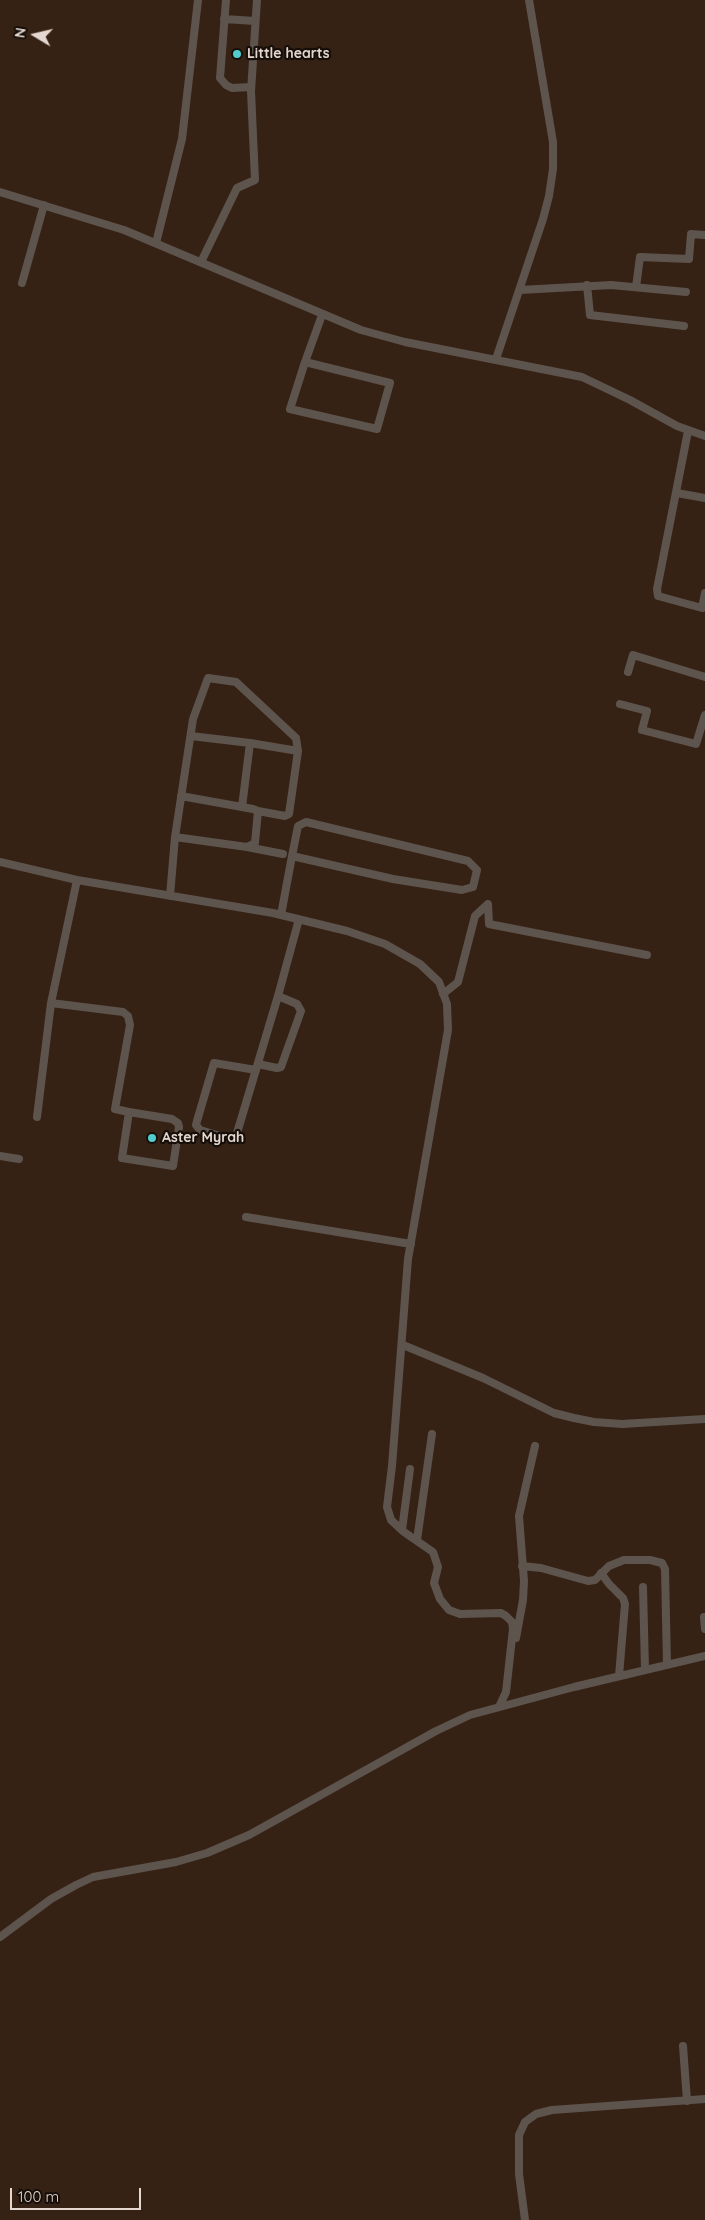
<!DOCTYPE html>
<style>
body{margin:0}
#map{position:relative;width:705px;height:2220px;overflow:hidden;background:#352215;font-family:Quicksand,sans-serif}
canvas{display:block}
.north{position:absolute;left:10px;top:10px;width:50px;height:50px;-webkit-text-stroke:4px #160e08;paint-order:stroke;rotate:279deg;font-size:14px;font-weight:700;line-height:20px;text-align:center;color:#e4d7cf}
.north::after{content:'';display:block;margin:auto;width:18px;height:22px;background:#e4d7cf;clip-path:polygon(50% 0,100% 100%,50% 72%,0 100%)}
.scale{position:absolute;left:10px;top:2188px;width:131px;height:22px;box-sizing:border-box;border:2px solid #e4d7cf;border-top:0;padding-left:6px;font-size:15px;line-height:18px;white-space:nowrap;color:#e4d7cf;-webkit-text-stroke:4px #160e08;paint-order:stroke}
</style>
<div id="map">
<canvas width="705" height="2220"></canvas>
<div class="north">N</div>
<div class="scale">100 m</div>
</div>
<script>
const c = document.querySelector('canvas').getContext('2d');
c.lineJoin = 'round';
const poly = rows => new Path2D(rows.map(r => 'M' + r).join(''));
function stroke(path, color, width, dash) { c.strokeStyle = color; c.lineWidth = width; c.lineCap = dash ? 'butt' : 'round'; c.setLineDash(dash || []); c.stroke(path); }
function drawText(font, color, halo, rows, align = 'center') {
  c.font = font + ' Quicksand,sans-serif'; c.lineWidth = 4.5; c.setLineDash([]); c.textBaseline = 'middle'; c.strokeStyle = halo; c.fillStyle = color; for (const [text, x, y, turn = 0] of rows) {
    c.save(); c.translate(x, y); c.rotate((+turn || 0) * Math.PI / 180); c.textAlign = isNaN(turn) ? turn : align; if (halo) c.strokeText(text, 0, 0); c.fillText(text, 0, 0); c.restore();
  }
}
const street = poly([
 [226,0,220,78,226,85,232,88,251,87],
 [224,19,255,21],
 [0,192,124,230,361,330,405,342,582,377,630,400,677,426,705,436],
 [156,243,182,139,198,0],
 [201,262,237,188,255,180,251,91,257,0],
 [22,283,44,205],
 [587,285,590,315,684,326],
 [636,287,640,257,689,259,691,234,705,235],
 [520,290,611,285,686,292],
 [496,359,543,219,549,196,553,169,553,142,529,0],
 [305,362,390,383,377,429,290,409,305,362,322,315],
 [688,431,657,589,658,596,702,608,705,593],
 [677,493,705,498],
 [628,672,633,655,705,677],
 [620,704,647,711,642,730,696,744,705,715],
 [191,736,250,743],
 [242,807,250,743,298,751,289,814,285,816,258,811],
 [175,837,247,847,255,843,258,811,253,809,181,796],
 [247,847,283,854],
 [0,862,77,880,273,913,347,931,385,944,420,964,439,982,447,1004,448,1030,408,1259,392,1466,387,1507,391,1520,404,1532,433,1552,438,1567,434,1583,440,1599,449,1610,460,1614,501,1613,506,1616,512,1622,513,1629,506,1692,499,1707],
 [77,880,51,1003,123,1012,128,1016,130,1025,115,1109,129,1112,122,1158,173,1166,179,1127,178,1123,172,1119,129,1112],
 [170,896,175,837,193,719,208,678,236,682,296,738,298,751],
 [281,915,292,856,298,826,306,822,468,861,477,870,473,887,462,890,393,879,292,856],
 [443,994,458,982,475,916,488,904,489,924,647,955],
 [258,1064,277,1068,281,1067,301,1011,297,1004,278,996],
 [256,1070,214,1063,197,1121,196,1125,200,1130,227,1138,234,1139,237,1133,278,996,299,919],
 [37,1117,51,1003],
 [0,1156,19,1159],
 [246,1217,411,1244],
 [403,1345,483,1378,554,1413,574,1418,594,1422,622,1424,705,1419],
 [402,1530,410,1469],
 [417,1540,432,1434],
 [522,1566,541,1568,588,1581,595,1580,609,1566,624,1560,650,1560,662,1563,665,1569,667,1665],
 [601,1573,609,1584,623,1598,625,1604,619,1676],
 [643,1587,645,1670],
 [704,1617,705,1629],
 [516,1638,523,1600,524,1581,519,1516,535,1446],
 [0,1937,51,1899,76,1885,93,1877,176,1862,207,1853,249,1835,436,1731,470,1715,574,1687,705,1656],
 [683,2046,687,2101],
 [525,2220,519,2174,519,2135,525,2122,536,2114,552,2110,705,2099]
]);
const markers = [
 [237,54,5,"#52cdcf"],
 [152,1138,5,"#52cdcf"]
];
const poiNames = [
 ["Little hearts",247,54],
 ["Aster Myrah",162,1138]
];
stroke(street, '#5e544e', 8);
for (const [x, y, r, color] of markers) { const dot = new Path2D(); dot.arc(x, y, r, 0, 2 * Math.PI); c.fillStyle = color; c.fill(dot); stroke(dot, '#160e08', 2); }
drawText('bold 14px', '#e4d7cf', '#160e08', poiNames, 'left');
</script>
